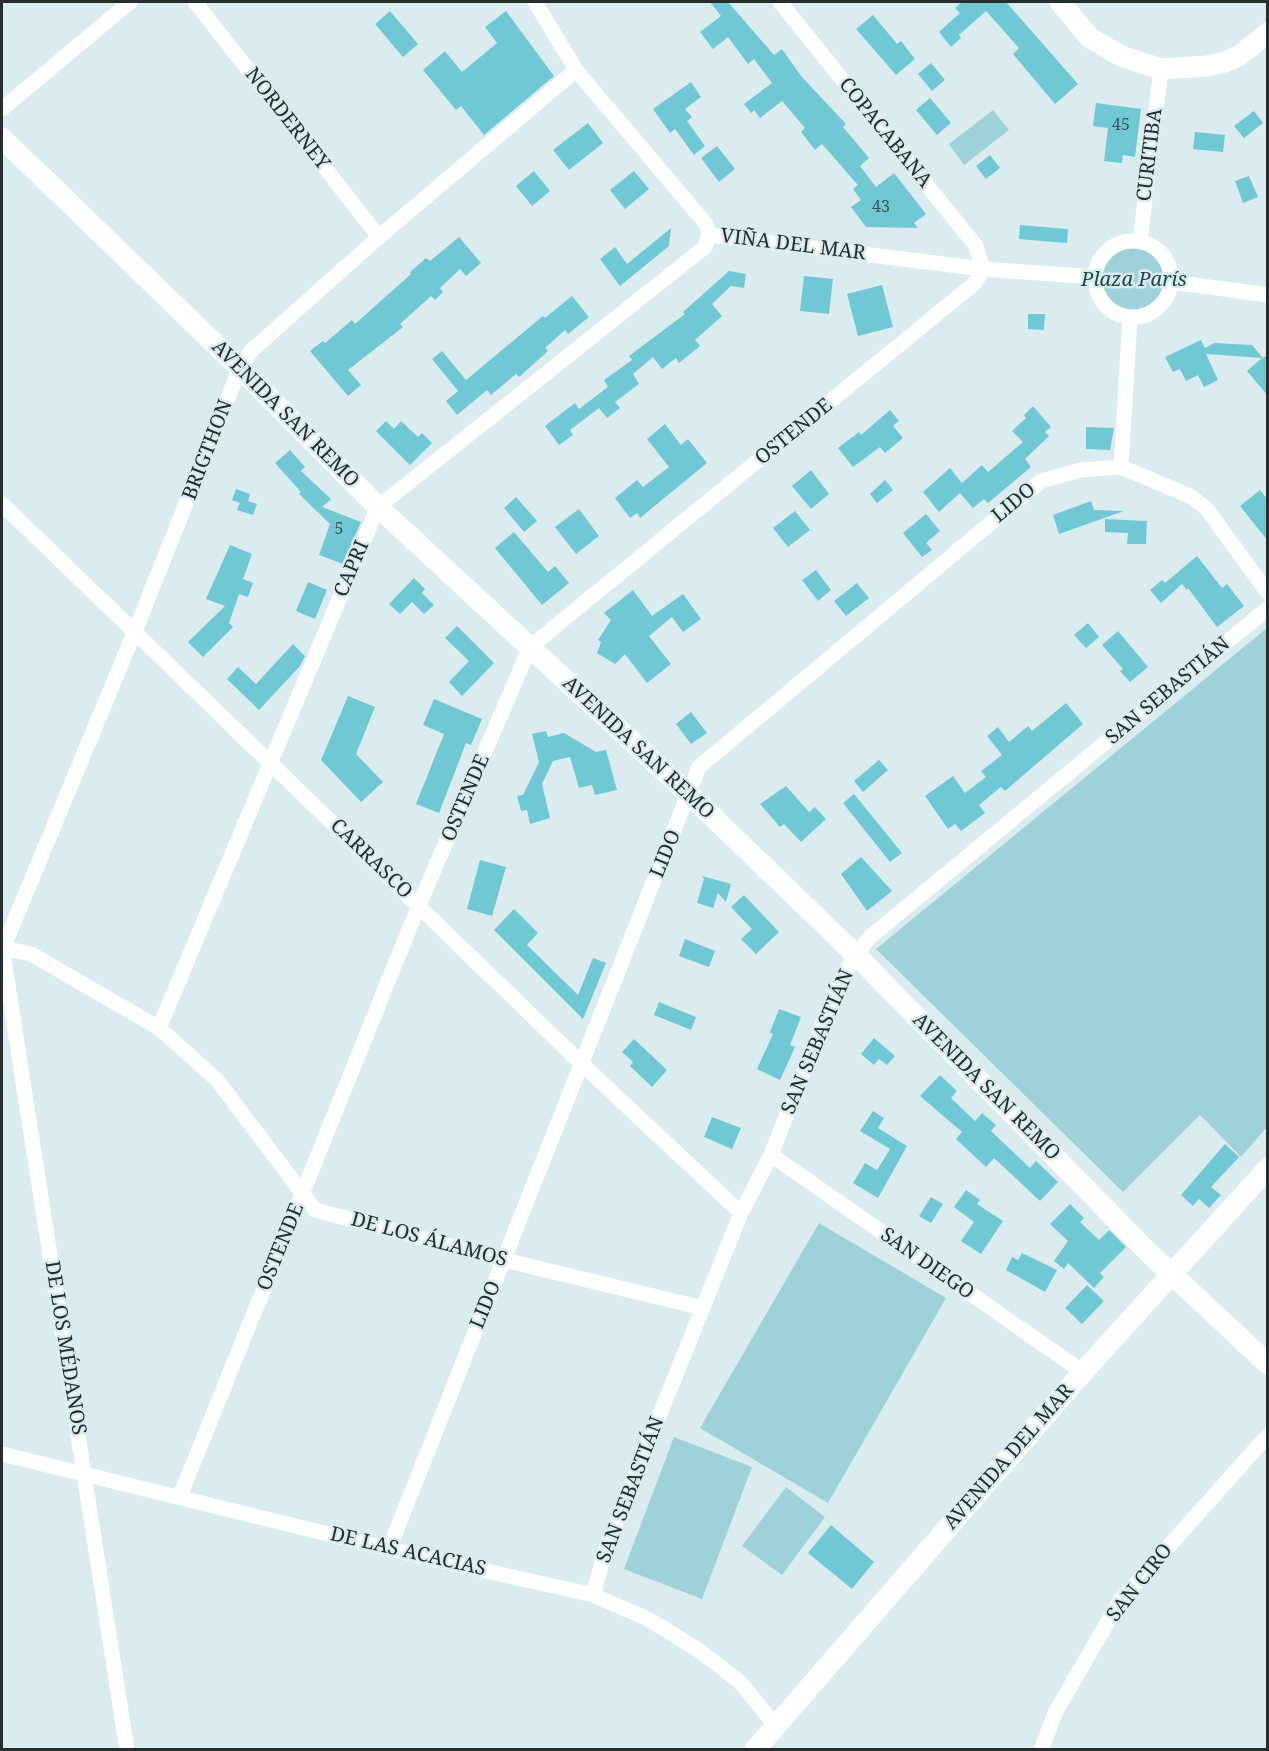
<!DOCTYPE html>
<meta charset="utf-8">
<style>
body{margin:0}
#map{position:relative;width:1269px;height:1751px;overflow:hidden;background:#daecef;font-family:"Noto Serif",serif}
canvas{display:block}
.frame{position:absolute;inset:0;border:3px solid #262d2e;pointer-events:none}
</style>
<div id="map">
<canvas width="1269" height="1751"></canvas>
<div class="frame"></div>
</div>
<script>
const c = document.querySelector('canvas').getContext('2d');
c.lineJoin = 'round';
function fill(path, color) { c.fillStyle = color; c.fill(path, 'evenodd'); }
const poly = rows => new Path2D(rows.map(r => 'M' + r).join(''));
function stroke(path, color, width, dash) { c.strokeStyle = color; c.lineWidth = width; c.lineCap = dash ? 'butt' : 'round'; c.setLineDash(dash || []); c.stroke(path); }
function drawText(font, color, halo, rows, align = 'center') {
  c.font = font + ' "Noto Serif",serif'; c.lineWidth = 5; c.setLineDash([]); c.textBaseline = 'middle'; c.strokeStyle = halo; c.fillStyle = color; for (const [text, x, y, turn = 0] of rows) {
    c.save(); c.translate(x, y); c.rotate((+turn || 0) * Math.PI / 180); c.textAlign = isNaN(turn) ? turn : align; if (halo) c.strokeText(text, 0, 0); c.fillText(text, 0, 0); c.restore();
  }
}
const green = poly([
 [993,110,1009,130,964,165,949,144],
 '1101 280a33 33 0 1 1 66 0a33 33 0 1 1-66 0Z',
 [1267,628,1267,1127,1241,1157,1200,1115,1123,1192,876,949],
 [819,1223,946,1298,828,1503,700,1428],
 [674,1437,752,1467,702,1599,624,1569],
 [786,1487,825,1517,782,1575,742,1546]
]);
const building = poly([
 [710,2,728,2,774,55,782,49,801,76,846,124,843,127,869,158,860,166,876,187,894,173,926,214,914,223,918,228,866,227,851,207,861,200,853,189,858,185,822,144,815,150,801,132,805,128,782,101,760,118,754,110,751,113,744,104,772,83,754,59,748,64,728,37,713,49,700,32,721,16],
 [962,2,1006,2,1078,84,1055,104,1013,54,1019,48,986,11,959,35,961,38,951,47,939,32,960,13,955,8],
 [390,11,418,44,403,57,375,24],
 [506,11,554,76,484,135,461,106,456,110,423,70,445,51,462,72,497,43,485,27],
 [873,15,897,44,901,41,915,59,896,75,856,29],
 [931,63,945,80,932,91,918,74],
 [691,82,701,97,685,109,692,117,687,121,705,146,694,155,675,129,670,133,653,109],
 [930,98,951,123,937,135,916,110],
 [1096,103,1141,109,1135,157,1123,155,1122,163,1104,161,1108,128,1093,126],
 [1254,111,1263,123,1244,138,1234,126],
 [588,123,603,143,569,170,553,150],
 [1195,132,1225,135,1223,152,1193,149],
 [717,146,735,169,719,182,701,158],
 [990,155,1000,168,986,179,976,166],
 [534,171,550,191,532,206,516,186],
 [634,171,649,189,625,209,610,190],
 [1249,176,1258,197,1243,203,1235,181],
 [1020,225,1068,229,1067,243,1019,239],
 [671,228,669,246,620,286,600,259,615,247,627,264],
 [459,237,481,263,466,276,460,269,440,288,443,292,435,300,431,296,400,324,403,327,348,370,361,385,348,396,310,351,323,341,325,343,352,320,355,324,411,274,410,272,426,258,430,261],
 [729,271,746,274,744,288,731,286,712,304,722,316,695,340,700,346,679,363,676,358,662,369,653,357,633,374,639,384,615,402,620,408,607,418,599,408,570,430,573,435,559,445,545,426,575,403,579,409,608,387,604,380,632,360,629,356,685,314,683,312],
 [804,276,833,279,829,314,800,311],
 [882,285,893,327,858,336,847,294],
 [572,296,589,317,568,334,565,330,545,348,548,351,519,377,516,374,491,395,487,390,457,415,446,401,458,391,432,359,442,351,466,380,543,316,545,318],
 [1028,314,1045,314,1044,330,1028,329],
 [1201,340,1205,348,1214,343,1252,345,1263,358,1268,354,1268,396,1247,371,1262,358,1206,354,1218,380,1204,387,1198,375,1186,381,1180,369,1173,372,1165,357],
 [1033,406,1051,427,1045,432,1049,436,1025,459,1031,467,988,503,984,499,973,508,960,493,939,512,923,492,950,468,962,483,982,465,988,472,1023,442,1012,431,1026,418,1024,415],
 [890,410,899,421,893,426,903,438,885,453,880,447,853,467,838,448,859,432,861,435],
 [386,421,394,429,401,421,418,437,422,433,432,443,410,465,376,431],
 [665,424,681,445,688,439,707,463,640,518,637,513,630,518,615,498,637,480,643,487,669,467,647,439],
 [1086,427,1114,428,1110,450,1086,449],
 [290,450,305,467,301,471,331,499,322,507,361,522,343,564,319,555,330,524,299,494,301,492,275,463],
 [811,470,829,494,811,509,792,486],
 [885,480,893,490,877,503,870,494],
 [236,489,250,494,248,501,257,504,253,515,237,510,240,503,232,500],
 [1260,490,1268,500,1268,541,1240,506],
 [516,497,537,521,524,532,504,508],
 [1091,501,1094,510,1124,511,1059,534,1053,515],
 [579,509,599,536,576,554,555,527],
 [795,511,810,530,788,547,773,528],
 [926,514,940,531,926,543,932,550,922,557,903,533],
 [1105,519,1147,521,1146,544,1127,544,1128,533,1105,532],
 [514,532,548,572,555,566,569,583,542,605,495,548],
 [230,545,252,554,243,579,253,583,248,597,239,594,229,623,233,627,203,657,188,642,225,606,206,599],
 [1197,556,1222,588,1227,584,1244,606,1217,627,1188,588,1187,590,1182,584,1161,603,1150,590,1162,580,1165,583],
 [816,570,831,590,818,601,802,580],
 [414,578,425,589,422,593,434,605,424,614,412,602,400,614,389,604],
 [308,582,327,590,315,619,296,611],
 [857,583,869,598,846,616,834,601],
 [633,590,652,616,683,594,701,619,683,632,672,617,649,636,671,664,647,683,625,654,615,664,597,653,601,642,598,640,611,620,604,613],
 [1088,623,1099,637,1086,648,1074,635],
 [457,626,494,663,462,696,449,682,469,661,445,638],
 [1118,631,1148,667,1130,682,1120,671,1123,669,1102,645],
 [293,644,305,656,300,666,259,710,227,679,238,667,256,684],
 [348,696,375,707,356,754,383,782,361,802,321,760],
 [434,699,482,719,471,745,466,743,439,813,416,804,444,734,423,725],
 [1066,703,1083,724,1005,791,1001,787,979,805,985,813,961,831,955,824,948,829,925,796,953,776,965,793,986,777,981,771,1002,755,987,736,998,727,1009,742,1028,726,1032,731],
 [691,712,707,733,691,744,676,724],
 [546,731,548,737,564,733,596,752,606,750,617,790,595,795,592,785,579,788,570,757,553,761,542,784,550,818,530,824,527,810,521,811,517,796,523,795,539,762,532,734],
 [879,760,888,770,863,792,854,781],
 [786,786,809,812,815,807,826,819,801,842,784,824,780,827,760,804],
 [854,794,902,853,890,862,843,803],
 [861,857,892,891,867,911,841,874],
 [480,860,506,867,492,916,467,909],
 [702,876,731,884,726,902,718,893,713,908,697,903,704,879],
 [744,895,779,932,756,954,741,939,752,929,731,907],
 [514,909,538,933,527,945,578,995,593,958,606,963,583,1019,494,930],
 [685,939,715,951,709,967,679,956],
 [659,1002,696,1017,691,1030,654,1015],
 [779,1009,801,1017,790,1045,795,1047,780,1080,757,1069,773,1034,770,1032],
 [874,1038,895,1056,887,1065,879,1059,874,1065,861,1054],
 [634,1039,667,1070,652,1087,630,1066,633,1062,622,1052],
 [940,1075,957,1091,951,1098,975,1121,982,1113,996,1125,991,1131,1030,1168,1036,1161,1058,1182,1040,1201,994,1158,986,1167,956,1139,962,1132,920,1096],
 [873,1111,884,1118,878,1128,907,1146,878,1198,853,1183,865,1163,877,1170,890,1149,860,1131],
 [712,1117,741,1128,732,1149,704,1137],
 [1225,1144,1239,1157,1211,1187,1221,1195,1209,1208,1199,1199,1193,1206,1181,1195],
 [966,1190,980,1200,977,1204,1003,1221,981,1254,961,1241,974,1222,954,1207],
 [931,1197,943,1204,931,1223,919,1216],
 [1070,1204,1084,1218,1080,1222,1099,1240,1109,1230,1126,1247,1100,1273,1104,1277,1094,1288,1068,1263,1064,1269,1054,1261,1068,1241,1050,1224],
 [1022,1253,1057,1270,1045,1292,1006,1270,1012,1257,1018,1260],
 [1087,1285,1104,1301,1082,1324,1065,1308],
 [831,1525,874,1562,852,1589,808,1553]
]);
const street = poly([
 [195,2,379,237],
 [535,2,576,70,706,224,709,235,983,269,1095,277],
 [576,70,379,237,251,351,240,368,135,631,3,948,31,954,159,1028,217,1080,315,1210,504,1260,703,1308],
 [2,109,130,2],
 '1095 279a38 38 0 1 1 76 0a38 38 0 1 1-76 0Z',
 [1140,241,1161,69],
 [1172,282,1268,295],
 [1121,467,1130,318],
 [2,504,583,1065,741,1213],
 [2,947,127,1750],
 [159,1028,378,507,705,247,709,235],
 [771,1155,1083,1372],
 [2,1454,389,1549,593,1595,648,1619,697,1649,740,1682,776,1726],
 [180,1496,419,905,530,647,975,283,983,269,976,246,780,2],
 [389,1549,699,767,1041,481,1081,470,1121,467,1190,496,1206,508,1268,593],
 [593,1595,606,1548,741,1213,771,1155,837,987,856,955,870,937,1268,608],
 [1041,1750,1056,1711,1120,1601,1268,1435]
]);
const secondary = poly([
 [1060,2,1090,38,1121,56,1161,69,1207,66,1225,62,1240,55,1268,33],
 [2,138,240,368,378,507,690,795,856,955,1149,1253,1268,1364],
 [755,1750,1083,1372,1268,1168]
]);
const numberNames = [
 ["45",1121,125],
 ["43",881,207],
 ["5",339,529]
];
const streetNames = [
 ["NORDERNEY",287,119,52],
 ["COPACABANA",885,133,51],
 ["CURITIBA",1150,155,-83],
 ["VIÑA DEL MAR",793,245,7],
 ["AVENIDA SAN REMO",285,414,45],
 ["OSTENDE",794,432,-39],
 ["BRIGTHON",208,450,-69],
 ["LIDO",1014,503,-40],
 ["CAPRI",352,569,-67],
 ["SAN SEBASTIÁN",1168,691,-40],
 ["AVENIDA SAN REMO",638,748,43],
 ["OSTENDE",466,798,-67],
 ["LIDO",666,854,-68],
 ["CARRASCO",371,859,44],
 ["SAN SEBASTIÁN",818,1042,-67],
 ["AVENIDA SAN REMO",986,1087,45],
 ["DE LOS ÁLAMOS",429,1240,15],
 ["OSTENDE",281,1247,-68],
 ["SAN DIEGO",927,1264,35],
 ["LIDO",486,1305,-68],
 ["DE LOS MÉDANOS",65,1348,81],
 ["AVENIDA DEL MAR",1009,1457,-49],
 ["SAN SEBASTIÁN",631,1490,-69],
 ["DE LAS ACACIAS",408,1552,13],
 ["SAN CIRO",1140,1583,-52]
];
const parkNames = [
 ["Plaza París",1134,280]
];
fill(green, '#9fd1d8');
fill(building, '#71c8d5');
stroke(street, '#fff', 15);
stroke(secondary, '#fff', 21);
drawText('16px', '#395458', null, numberNames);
drawText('20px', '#262d2e', '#daecef', streetNames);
drawText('italic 20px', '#1c454b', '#daecef', parkNames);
</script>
